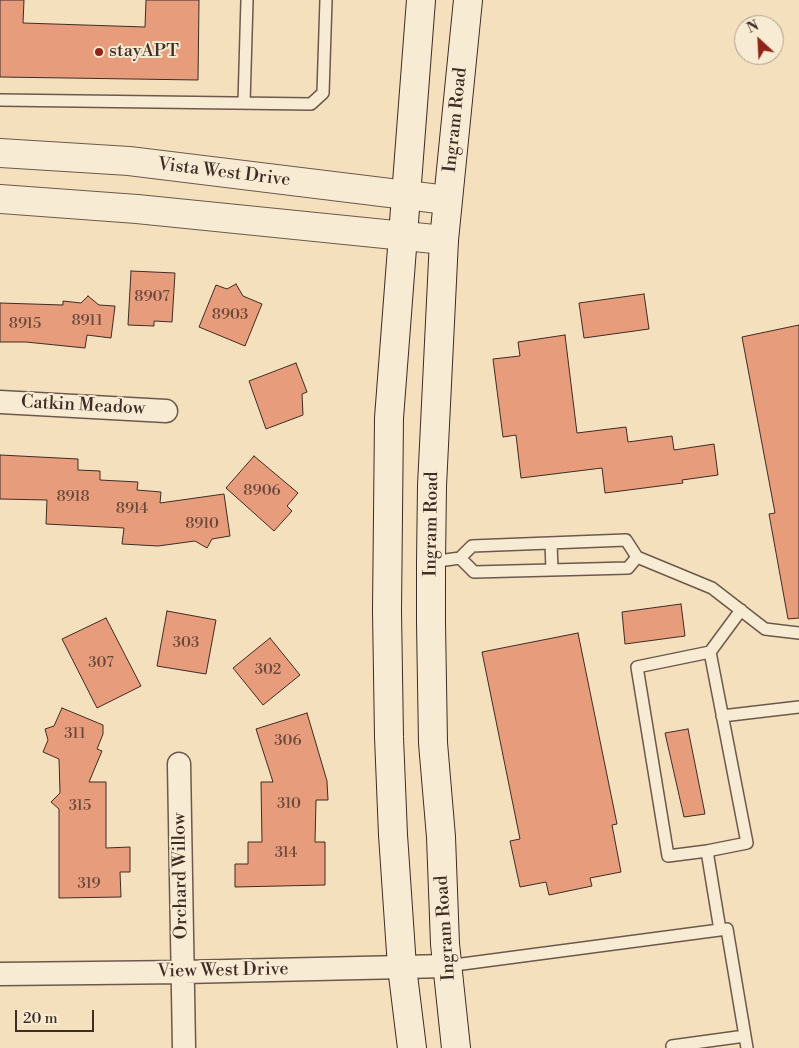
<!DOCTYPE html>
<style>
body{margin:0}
#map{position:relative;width:799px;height:1048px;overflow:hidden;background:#f4e0bd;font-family:"Libre Bodoni",serif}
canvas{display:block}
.north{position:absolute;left:734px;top:15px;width:50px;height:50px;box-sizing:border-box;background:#f8ebd4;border:1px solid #ae9f8e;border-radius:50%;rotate:335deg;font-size:14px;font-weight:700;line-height:20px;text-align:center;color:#3e2c25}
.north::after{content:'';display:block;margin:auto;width:18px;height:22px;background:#8f2418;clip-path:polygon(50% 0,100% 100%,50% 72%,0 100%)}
.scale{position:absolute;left:15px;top:1010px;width:79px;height:22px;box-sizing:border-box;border:2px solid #3e2c25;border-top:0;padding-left:6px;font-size:15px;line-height:18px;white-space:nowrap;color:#3e2c25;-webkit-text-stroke:4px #f8ebd4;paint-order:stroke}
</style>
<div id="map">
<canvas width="799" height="1048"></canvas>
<div class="north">N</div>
<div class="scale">20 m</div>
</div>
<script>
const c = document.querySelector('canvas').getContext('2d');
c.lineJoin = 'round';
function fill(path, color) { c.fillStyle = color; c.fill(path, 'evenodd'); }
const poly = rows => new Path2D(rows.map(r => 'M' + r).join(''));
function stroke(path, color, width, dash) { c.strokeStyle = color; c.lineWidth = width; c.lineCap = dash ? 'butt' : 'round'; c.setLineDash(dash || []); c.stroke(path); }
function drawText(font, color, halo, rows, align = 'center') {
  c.font = font + ' "Libre Bodoni",serif'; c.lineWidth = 4; c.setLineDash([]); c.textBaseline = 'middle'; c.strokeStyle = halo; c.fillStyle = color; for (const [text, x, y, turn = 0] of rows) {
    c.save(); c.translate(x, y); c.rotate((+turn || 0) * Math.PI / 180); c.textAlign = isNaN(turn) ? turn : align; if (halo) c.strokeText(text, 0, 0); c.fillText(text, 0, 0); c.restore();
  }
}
const building = poly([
 [0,0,24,0,23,23,145,27,146,0,199,0,198,80,0,77,0,0],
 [131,271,175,273,172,322,154,321,154,326,128,325,131,271],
 [236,284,243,296,262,304,245,346,199,327,216,285,227,289,236,284],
 [644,294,649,329,584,338,579,303,644,294],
 [88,296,99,305,115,306,111,338,87,335,85,348,26,342,0,342,0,303,63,305,63,301,81,303,88,296],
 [799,325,799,618,788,619,769,514,775,513,742,337,799,325],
 [565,335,577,433,626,427,628,442,672,436,674,450,714,444,718,475,682,480,683,483,605,493,602,468,521,478,516,435,503,437,493,359,520,356,518,342,565,335],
 [296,363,307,392,302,394,303,415,266,429,249,381,296,363],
 [0,455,78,459,78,470,100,471,100,480,138,482,137,490,161,492,160,503,224,494,230,536,212,539,207,548,195,541,158,546,122,544,124,528,46,524,47,500,0,499,0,455],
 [254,456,298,493,287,506,292,511,274,531,226,488,254,456],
 [681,604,685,636,625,644,622,612,681,604],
 [167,611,216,620,206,674,157,666,167,611],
 [106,618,141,686,97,708,62,639,106,618],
 [578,633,617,824,612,825,621,872,590,878,592,886,549,895,546,882,520,887,510,841,520,839,482,652,578,633],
 [270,638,300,675,263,705,233,668,270,638],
 [62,708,103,725,103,734,97,749,102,751,89,782,106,782,106,848,130,847,130,872,120,872,121,897,59,898,59,809,51,802,60,793,59,759,43,752,48,740,45,729,54,726,62,708],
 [307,713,327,781,328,800,316,800,315,842,325,842,325,885,235,887,235,864,248,864,248,842,262,842,261,782,273,782,256,729,307,713],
 [688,729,705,814,684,817,665,733,688,729]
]);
const service = poly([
 [0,100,311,104,323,93,326,0],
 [244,103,247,0],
 [551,543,552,570],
 [460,558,474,572,628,568,637,557],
 [431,562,460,558,472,546,626,540,637,557,712,588,765,629,799,633],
 [722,716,799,707],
 [707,851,747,843,710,652],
 [720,930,707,851,668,856,637,667,710,652,741,610],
 [447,966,727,929,747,1048],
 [673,1048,672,1046,745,1036]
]);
const minor = poly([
 [0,402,166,411],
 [179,764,184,1048],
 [0,974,184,972,447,966]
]);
const tertiary = poly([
 [0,153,129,161,447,200],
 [0,199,137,209,444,240]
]);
const secondary = poly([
 [412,1048,402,967,393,835,389,737,387,611,389,418,421,0],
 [456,1048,445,944,441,837,433,743,431,623,431,562,432,486,444,240,468,0]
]);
const markers = [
 [99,52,5,"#8f2418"]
];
const numberNames = [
 ["8907",152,297],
 ["8903",230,315],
 ["8911",87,321],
 ["8915",25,324],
 ["8906",262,491],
 ["8918",73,497],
 ["8914",132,509],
 ["8910",202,524],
 ["303",186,643],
 ["307",101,663],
 ["302",268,670],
 ["311",75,734],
 ["306",288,741],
 ["310",289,804],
 ["315",80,806],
 ["314",286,853],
 ["319",89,884]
];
const poiNames = [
 ["stayAPT",109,52]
];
const streetNames = [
 ["Ingram Road",456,120,-84],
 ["Vista West Drive",224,173,7],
 ["Catkin Meadow",83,406,3],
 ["Ingram Road",432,524,-89],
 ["Orchard Willow",181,876,-91],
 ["Ingram Road",446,928,-94],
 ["View West Drive",223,971,-1]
];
fill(building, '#e79c7c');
stroke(building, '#3e2c25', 1);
stroke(service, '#6c594b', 14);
stroke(minor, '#6c594b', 25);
stroke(tertiary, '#6c594b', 30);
stroke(secondary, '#3e2c25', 30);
stroke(service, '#f8ebd4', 11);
stroke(minor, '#f8ebd4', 22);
stroke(tertiary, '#f8ebd4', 28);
stroke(secondary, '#f8ebd4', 28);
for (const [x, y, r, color] of markers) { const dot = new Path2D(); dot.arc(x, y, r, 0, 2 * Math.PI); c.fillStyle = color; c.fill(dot); stroke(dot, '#f8ebd4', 2); }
drawText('15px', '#68483b', null, numberNames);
drawText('18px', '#3e2c25', '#f8ebd4', poiNames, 'left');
drawText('18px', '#3e2c25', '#f8ebd4', streetNames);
</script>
